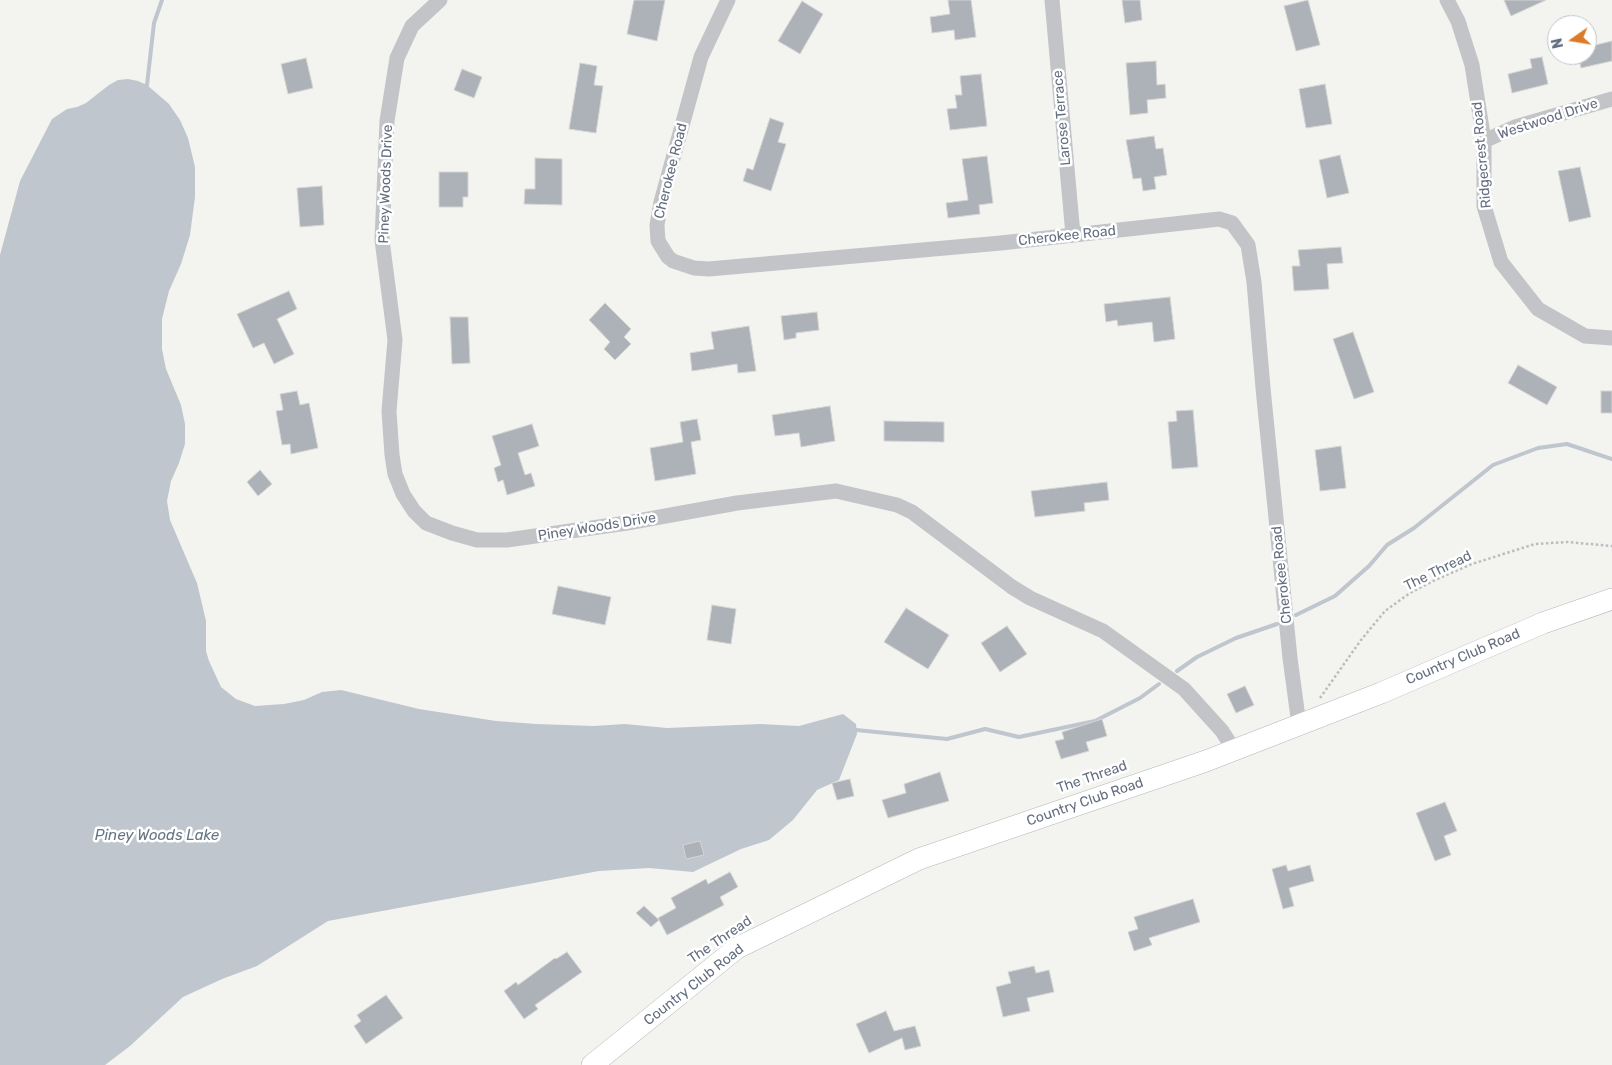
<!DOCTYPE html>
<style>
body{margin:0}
#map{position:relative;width:1612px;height:1065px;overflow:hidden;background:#f3f4f0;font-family:Rubik,sans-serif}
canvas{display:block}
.north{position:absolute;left:1547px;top:15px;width:50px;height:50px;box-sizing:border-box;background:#fff;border:1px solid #c1c5cc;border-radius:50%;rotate:257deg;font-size:14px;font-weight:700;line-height:20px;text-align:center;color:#646e80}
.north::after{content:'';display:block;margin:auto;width:18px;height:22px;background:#db7b2a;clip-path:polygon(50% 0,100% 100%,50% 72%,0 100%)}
</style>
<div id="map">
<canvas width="1612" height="1065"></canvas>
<div class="north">N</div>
</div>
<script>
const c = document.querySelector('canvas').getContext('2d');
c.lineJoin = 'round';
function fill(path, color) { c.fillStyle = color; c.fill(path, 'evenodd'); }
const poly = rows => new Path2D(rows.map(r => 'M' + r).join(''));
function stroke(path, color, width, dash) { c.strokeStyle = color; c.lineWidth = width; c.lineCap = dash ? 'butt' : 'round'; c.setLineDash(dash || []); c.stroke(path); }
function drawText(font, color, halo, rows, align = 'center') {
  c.font = font + ' Rubik,sans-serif'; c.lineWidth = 5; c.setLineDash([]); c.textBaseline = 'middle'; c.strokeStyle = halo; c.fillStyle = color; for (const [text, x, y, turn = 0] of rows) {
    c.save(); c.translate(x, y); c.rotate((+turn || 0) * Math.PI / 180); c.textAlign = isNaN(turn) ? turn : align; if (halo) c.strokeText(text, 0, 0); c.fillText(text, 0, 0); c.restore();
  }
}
const water = poly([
 [128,79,138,81,147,85,169,104,180,120,188,138,195,167,195,197,190,235,181,264,169,291,162,319,162,349,166,369,181,405,185,424,185,444,179,463,171,481,167,501,170,520,197,583,206,621,206,651,209,661,221,687,236,699,255,706,284,704,304,700,322,692,341,690,419,709,496,721,536,724,594,726,625,724,667,728,760,724,799,726,843,714,856,724,857,734,839,780,817,790,793,820,769,840,741,849,693,872,649,868,599,871,328,921,257,966,222,979,183,997,130,1046,105,1065,0,1065,0,255,20,181,52,119,67,109,77,107,86,103,109,85,118,80]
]);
const stream = poly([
 [147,85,154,23,162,0],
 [1296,615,1335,596,1369,566,1387,545,1414,528,1493,465,1538,448,1567,444,1612,459],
 [1177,671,1197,657,1236,638,1277,624],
 [856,730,947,739,985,729,1019,737,1095,721,1140,698,1159,684]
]);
const building = poly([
 [634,0,665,0,657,41,627,34,634,0],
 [948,0,971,0,976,37,955,40,954,30,932,33,930,17,950,14,948,0],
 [1122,0,1140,0,1142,20,1125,23,1122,0],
 [1308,0,1320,45,1296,51,1284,6,1308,0],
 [1504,0,1546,0,1511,16,1504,0],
 [802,1,823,14,800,54,778,41,802,1],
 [1612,41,1612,61,1581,68,1578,55,1587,55,1587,47,1612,41],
 [1542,57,1548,84,1512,93,1508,74,1532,68,1530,59,1542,57],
 [306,58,313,88,288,94,281,64,306,58],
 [1156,61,1157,85,1165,84,1166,98,1147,100,1148,113,1130,115,1126,63,1156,61],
 [580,63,597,66,594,85,603,86,596,133,569,129,580,63],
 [462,69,482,77,474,98,454,90,462,69],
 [981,74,987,126,950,130,947,109,957,108,955,95,962,95,960,76,981,74],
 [1325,84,1332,124,1306,128,1299,89,1325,84],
 [770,118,784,123,778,142,786,144,771,191,743,181,747,168,753,170,770,118],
 [1154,136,1156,149,1163,148,1167,175,1154,177,1156,189,1143,191,1141,178,1133,179,1126,140,1154,136],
 [1340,155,1349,193,1327,198,1319,160,1340,155],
 [987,156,993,203,979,205,980,214,948,218,946,203,968,200,962,159,987,156],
 [535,158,562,159,562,205,524,204,525,189,535,189,535,158],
 [1580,167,1591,217,1569,222,1558,171,1580,167],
 [439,172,468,172,468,197,463,197,463,207,439,207,439,172],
 [322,186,324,225,300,227,297,188,322,186],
 [1341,247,1343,263,1327,264,1329,289,1294,291,1292,266,1300,266,1298,250,1341,247],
 [289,291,297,309,277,319,294,354,274,364,264,343,253,348,237,314,289,291],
 [1170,297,1175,339,1154,342,1152,322,1118,326,1117,320,1106,322,1104,304,1170,297],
 [605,303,631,329,624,337,631,344,615,360,604,349,610,342,589,320,605,303],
 [817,312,819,330,796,333,796,338,784,340,781,316,817,312],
 [450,317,468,317,470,363,452,364,450,317],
 [749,326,756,371,738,373,737,364,692,371,690,353,714,349,711,332,749,326],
 [1353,332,1374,392,1354,399,1333,339,1353,332],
 [1518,365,1557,387,1547,405,1508,383,1518,365],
 [297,391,300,405,309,403,318,448,291,454,290,444,282,445,276,411,283,410,280,394,297,391],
 [1601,391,1612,391,1612,413,1601,413,1601,391],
 [830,406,835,441,801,447,799,433,775,436,772,415,830,406],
 [1193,410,1198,467,1172,469,1168,422,1177,421,1176,411,1193,410],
 [697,419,701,440,691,442,696,474,655,481,650,448,683,442,680,422,697,419],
 [884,421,944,422,944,442,884,441,884,421],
 [532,424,539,446,518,453,525,475,531,473,535,486,507,495,503,480,498,482,494,468,501,465,492,436,532,424],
 [1341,446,1346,488,1320,491,1315,450,1341,446],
 [260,470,272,484,258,496,247,482,260,470],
 [1107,482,1109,500,1084,503,1085,511,1035,517,1031,491,1107,482],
 [558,586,611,597,605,625,552,614,558,586],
 [712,605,736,609,731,644,707,640,712,605],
 [906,608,949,635,928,669,884,642,906,608],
 [1007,626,1027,654,1000,672,981,643,1007,626],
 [1245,686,1254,705,1236,713,1227,694,1245,686],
 [1102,719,1107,736,1086,742,1089,751,1061,759,1055,741,1064,739,1062,732,1102,719],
 [940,772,949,801,888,818,882,800,906,793,904,784,940,772],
 [850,779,854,796,837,800,832,783,850,779],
 [1445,802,1457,831,1444,836,1451,855,1435,861,1416,813,1445,802],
 [700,841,704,855,686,859,683,845,700,841],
 [1286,865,1288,871,1310,865,1314,881,1289,888,1294,906,1283,909,1272,869,1286,865],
 [730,872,738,887,720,897,724,905,667,935,658,918,676,908,671,898,706,879,708,884,730,872],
 [1193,899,1200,922,1149,938,1152,945,1134,951,1128,932,1138,929,1134,917,1193,899],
 [644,906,659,920,651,927,636,913,644,906],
 [567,952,582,972,535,1005,538,1009,524,1019,504,991,516,982,518,985,555,958,556,959,567,952],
 [1034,966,1036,973,1049,970,1054,992,1027,998,1030,1011,1003,1017,996,987,1011,983,1008,972,1034,966],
 [386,995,403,1018,366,1044,354,1026,361,1021,357,1015,386,995],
 [886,1011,894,1031,915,1026,921,1046,905,1050,902,1038,869,1053,856,1024,886,1011]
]);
const path = poly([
 [1320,698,1361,640,1385,611,1410,593,1435,580,1472,564,1535,544,1567,542,1612,546]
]);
const street = poly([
 [440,0,412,26,397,58,387,121,382,240,395,340,389,411,392,455,395,474,403,494,414,511,426,523,452,533,477,540,507,540,627,523,737,503,836,491,897,505,912,512,1012,587,1030,598,1103,631,1184,689,1222,731,1234,750],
 [728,0,701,57,661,202,657,225,658,241,668,257,673,261,694,268,709,269,1001,243,1201,221,1219,219,1232,223,1248,245,1254,282,1263,388,1290,658,1299,725],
 [1052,0,1073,235],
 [1447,0,1458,21,1472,65,1484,141,1484,206,1501,262,1538,309,1585,336,1612,338],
 [1484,141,1515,127,1612,99]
]);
const secondary = poly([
 [592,1065,737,948,919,859,1206,761,1381,693,1543,623,1612,599]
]);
const streetNames = [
 ["Larose Terrace",1062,118,-95],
 ["Westwood Drive",1548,119,-18],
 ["Ridgecrest Road",1482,155,-95],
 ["Cherokee Road",671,171,-76],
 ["Piney Woods Drive",386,184,-88],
 ["Cherokee Road",1067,236,-6],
 ["Piney Woods Drive",597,527,-9],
 ["The Thread",1438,571,-26],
 ["Cherokee Road",1282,575,-96],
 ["Country Club Road",1463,657,-23],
 ["The Thread",1092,777,-19],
 ["Country Club Road",1085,802,-19],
 ["The Thread",720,940,-34],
 ["Country Club Road",694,985,-38]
];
const waterNames = [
 ["Piney Woods Lake",157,836]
];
fill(water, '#bfc6cd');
stroke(stream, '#bfc6cd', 4);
fill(building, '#adb2b8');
stroke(building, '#d5d5d3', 1);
stroke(secondary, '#b4b7bc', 22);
stroke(path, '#bbbcbf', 2.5, [2.5, 2.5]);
stroke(street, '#c2c4c8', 15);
stroke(secondary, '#fff', 21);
drawText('14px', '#646e80', '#fff', streetNames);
drawText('italic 15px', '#657585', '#fff', waterNames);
</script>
